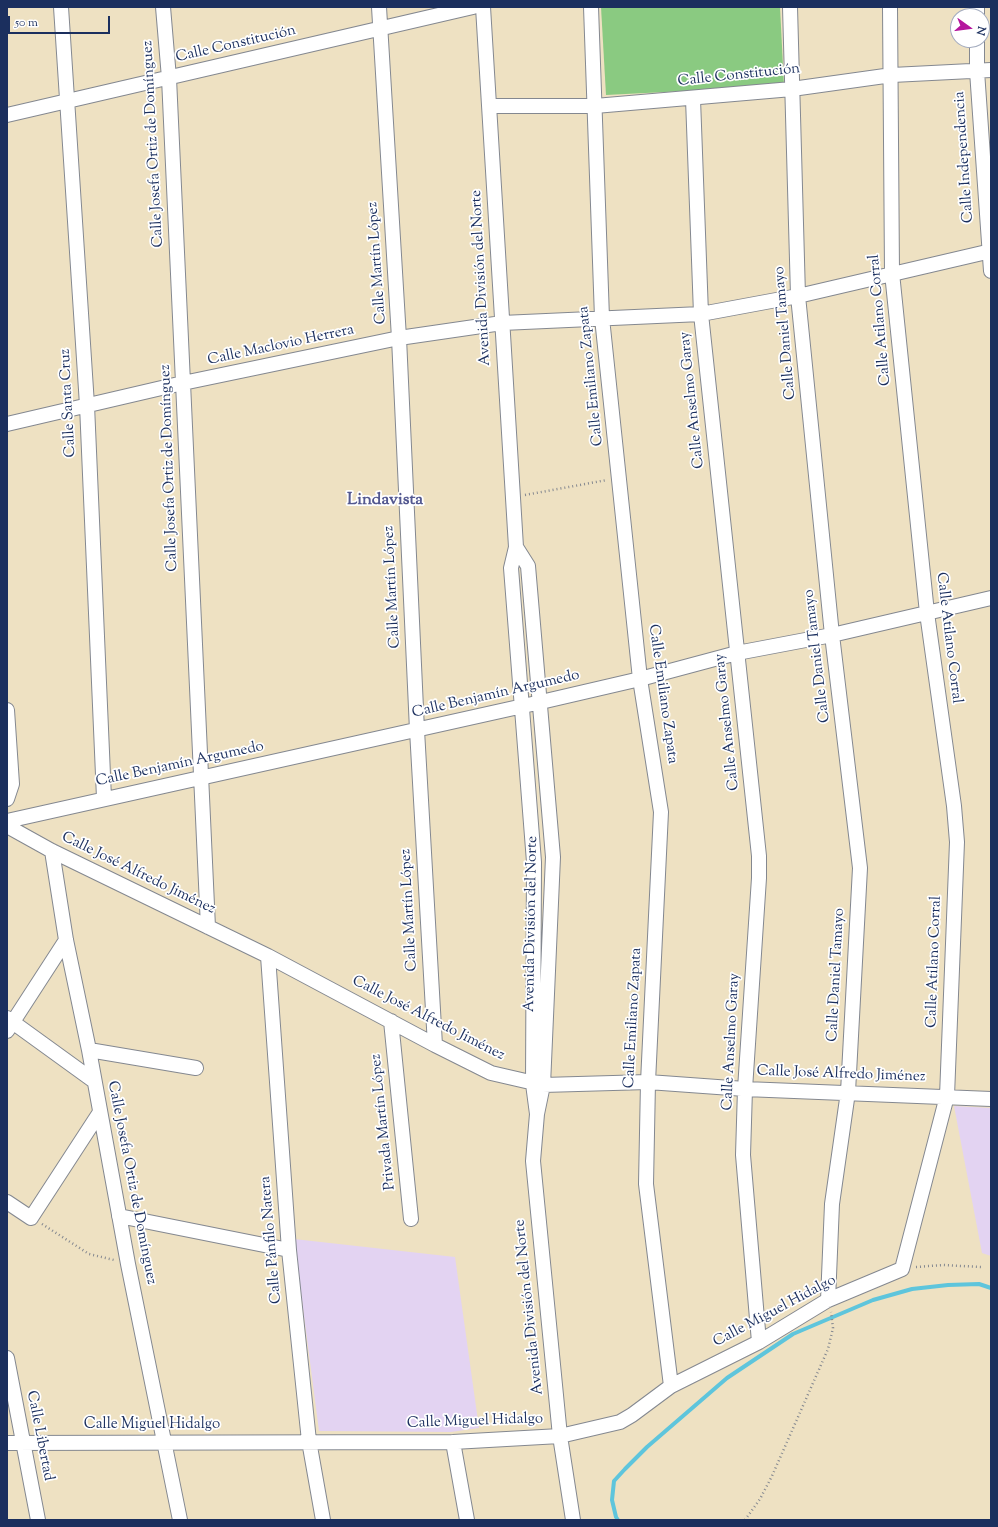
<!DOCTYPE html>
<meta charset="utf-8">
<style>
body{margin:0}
#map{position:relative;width:998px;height:1527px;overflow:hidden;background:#eee1c2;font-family:"Sorts Mill Goudy",serif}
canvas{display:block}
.frame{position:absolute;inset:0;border:8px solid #1b2f5e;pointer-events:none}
.north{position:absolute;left:950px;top:8px;width:40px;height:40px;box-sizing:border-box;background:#fff;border:1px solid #a4acbf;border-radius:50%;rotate:104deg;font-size:11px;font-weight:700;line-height:16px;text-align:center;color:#1b2f5e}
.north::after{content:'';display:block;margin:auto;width:14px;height:18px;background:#b5179e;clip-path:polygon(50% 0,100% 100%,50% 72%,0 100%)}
.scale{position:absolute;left:8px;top:16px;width:102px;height:18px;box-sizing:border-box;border:2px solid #1b2f5e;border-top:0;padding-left:5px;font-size:12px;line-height:14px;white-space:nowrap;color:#1b2f5e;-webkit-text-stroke:3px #fff;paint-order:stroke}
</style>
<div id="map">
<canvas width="998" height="1527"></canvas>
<div class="frame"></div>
<div class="north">N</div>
<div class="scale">50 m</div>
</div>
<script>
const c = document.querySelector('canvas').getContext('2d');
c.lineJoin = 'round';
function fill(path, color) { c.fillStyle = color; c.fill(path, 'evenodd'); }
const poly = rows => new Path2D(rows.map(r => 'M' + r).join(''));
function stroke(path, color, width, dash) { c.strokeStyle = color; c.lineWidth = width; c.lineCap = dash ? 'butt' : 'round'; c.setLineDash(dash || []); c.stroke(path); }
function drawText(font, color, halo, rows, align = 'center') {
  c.font = font + ' "Sorts Mill Goudy",serif'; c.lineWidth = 3.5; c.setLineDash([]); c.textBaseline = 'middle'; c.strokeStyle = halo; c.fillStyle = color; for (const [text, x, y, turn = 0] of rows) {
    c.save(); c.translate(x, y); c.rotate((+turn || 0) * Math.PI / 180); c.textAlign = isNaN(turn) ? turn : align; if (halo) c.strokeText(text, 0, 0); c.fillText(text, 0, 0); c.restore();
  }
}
const built = poly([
 [954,1106,991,1108,991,1256,982,1253],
 [294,1239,455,1257,479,1428,451,1432,319,1431]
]);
const green = poly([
 [601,7,780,7,784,86,606,95]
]);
const stream = poly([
 [618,1520,616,1517,612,1500,614,1481,625,1469,647,1447,727,1378,793,1334,873,1300,912,1289,948,1285,979,1284,991,1288]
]);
const path = poly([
 [525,495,607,480],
 [42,1224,89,1254,114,1260],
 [916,1267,943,1265,981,1267],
 [745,1520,760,1499,772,1476,828,1349,833,1328,831,1312]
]);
const minor = poly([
 [61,7,87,405,104,798],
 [163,7,169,78,208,927],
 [379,7,399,338,417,730,435,1045],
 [483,7,516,547,511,568,534,862,533,1084,537,1114],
 [591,7,602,318,640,679,661,812,648,1082,646,1184,671,1386],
 [790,7,798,296,832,635,860,868,848,1092,832,1204,828,1300],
 [977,16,977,7],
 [977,40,977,71,991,271],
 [693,99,701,314,759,856,759,878,745,1089,743,1155,759,1342],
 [489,106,595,106,792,89,892,75,991,70],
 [7,115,473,7],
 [7,424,183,383,399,338,502,323,701,314,798,296,991,251],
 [516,547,528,566,553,857,543,1085,537,1114,533,1161,560,1436,573,1520],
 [7,710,12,784,7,799],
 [7,821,541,702,640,679,737,653,832,635,991,598],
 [7,826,52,851,268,956,435,1045,491,1073,543,1085,648,1082,745,1089,991,1099],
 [52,851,66,940,89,1050,128,1264,180,1520],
 [268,956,289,1250,309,1441,323,1520],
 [7,1018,94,1081],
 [391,1021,411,1219],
 [7,1031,66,940],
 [89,1050,196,1068],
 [7,1202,31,1218,100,1112],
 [119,1216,289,1250],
 [7,1358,38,1520],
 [453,1442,467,1520],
 [7,1443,453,1442,560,1436,620,1422,632,1415,671,1386,759,1342,828,1300,902,1269,947,1096,957,842,954,806,927,613,892,273,890,7]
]);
const streetNames = [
 ["Calle Constitución",236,45,-13],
 ["Calle Constitución",739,76,-6],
 ["Calle Josefa Ortiz de Domínguez",154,144,-93],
 ["Calle Independencia",965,157,-94],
 ["Calle Martín López",378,263,-94],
 ["Avenida División del Norte",482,278,-93],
 ["Calle Atilano Corral",881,320,-95],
 ["Calle Daniel Tamayo",786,333,-95],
 ["Calle Maclovio Herrera",281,346,-12],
 ["Calle Emiliano Zapata",592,376,-96],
 ["Calle Anselmo Garay",693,400,-96],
 ["Calle Santa Cruz",69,403,-93],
 ["Calle Josefa Ortiz de Domínguez",170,468,-92],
 ["Calle Martín López",393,587,-93],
 ["Calle Atilano Corral",948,638,83],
 ["Calle Daniel Tamayo",818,656,-97],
 ["Calle Emiliano Zapata",662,694,82],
 ["Calle Benjamín Argumedo",496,695,-13],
 ["Calle Anselmo Garay",728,722,-96],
 ["Calle Benjamín Argumedo",180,765,-12],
 ["Calle José Alfredo Jiménez",138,874,26],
 ["Calle Martín López",410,910,-93],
 ["Avenida División del Norte",532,924,-89],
 ["Calle Atilano Corral",935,962,-88],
 ["Calle Daniel Tamayo",837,975,-87],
 ["Calle Emiliano Zapata",634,1018,-87],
 ["Calle José Alfredo Jiménez",428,1019,27],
 ["Calle Anselmo Garay",732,1042,-87],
 ["Calle José Alfredo Jiménez",841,1075,2],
 ["Privada Martín López",384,1122,-96],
 ["Calle Josefa Ortiz de Domínguez",131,1183,79],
 ["Calle Pánfilo Natera",272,1240,-95],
 ["Avenida División del Norte",530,1307,-96],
 ["Calle Miguel Hidalgo",775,1312,-28],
 ["Calle Miguel Hidalgo",475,1422,-2],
 ["Calle Miguel Hidalgo",152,1425],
 ["Calle Libertad",39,1436,79]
];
const quarterNames = [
 ["Lindavista",385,501]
];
fill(built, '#e3d3f2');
fill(green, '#8aca81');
stroke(stream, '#5ec5dc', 4);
stroke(minor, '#848890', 16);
stroke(path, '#848890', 2.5, [1, 3]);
stroke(minor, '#fff', 14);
drawText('15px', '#1b2f5e', '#fff', streetNames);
drawText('bold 17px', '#535890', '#fff', quarterNames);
</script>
